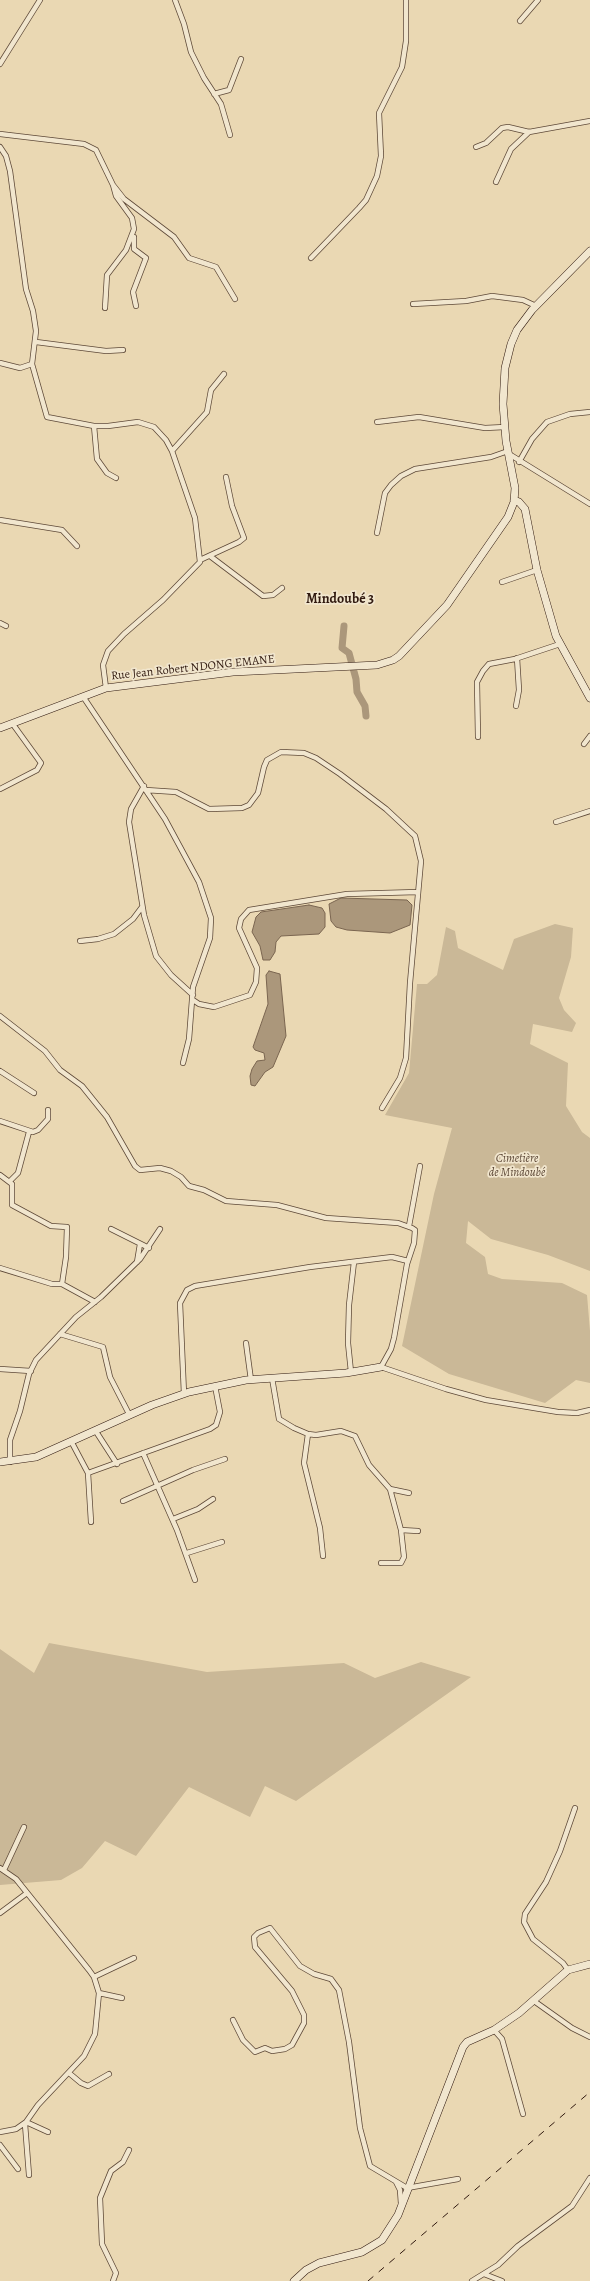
<!DOCTYPE html>
<meta charset="utf-8">
<style>
body{margin:0}
canvas{display:block;background:#ead8b3}
</style>
<canvas width="590" height="2281"></canvas>
<script>
const c = document.querySelector('canvas').getContext('2d');
c.lineJoin = 'round';
function fill(path, color) { c.fillStyle = color; c.fill(path, 'evenodd'); }
const poly = rows => new Path2D(rows.map(r => 'M' + r).join(''));
function stroke(path, color, width, dash) { c.strokeStyle = color; c.lineWidth = width; c.lineCap = dash ? 'butt' : 'round'; c.setLineDash(dash || []); c.stroke(path); }
function drawText(font, color, halo, rows, align = 'center') {
  c.font = font + ' Alegreya,serif'; c.lineWidth = 3.5; c.setLineDash([]); c.textBaseline = 'middle'; c.strokeStyle = halo; c.fillStyle = color; for (const [text, x, y, turn = 0] of rows) {
    c.save(); c.translate(x, y); c.rotate((+turn || 0) * Math.PI / 180); c.textAlign = isNaN(turn) ? turn : align; if (halo) c.strokeText(text, 0, 0); c.fillText(text, 0, 0); c.restore();
  }
}
const green = poly([
 [555,924,573,928,571,957,559,998,564,1010,576,1023,572,1032,533,1024,530,1044,568,1063,566,1106,582,1132,590,1138,590,1271,548,1255,491,1239,468,1221,466,1243,485,1257,488,1274,502,1279,562,1283,587,1295,590,1331,590,1383,576,1380,545,1403,449,1374,402,1346,434,1194,452,1128,385,1115,409,1073,417,984,427,984,437,975,446,927,455,931,458,948,503,970,514,939],
 [49,1643,207,1672,344,1663,375,1678,421,1662,471,1677,296,1801,265,1786,250,1817,189,1787,136,1856,105,1841,82,1868,61,1880,0,1885,0,1649,34,1673]
]);
const water = poly([
 [341,898,407,900,412,905,410,925,390,933,347,930,336,927,331,921,329,904,341,898],
 [309,905,322,908,325,913,325,927,319,934,281,936,276,942,275,952,270,960,263,960,260,946,252,932,256,917,261,912,309,905],
 [269,971,280,974,286,1036,273,1067,265,1072,255,1086,251,1085,250,1076,252,1069,257,1061,265,1060,264,1053,255,1050,253,1047,268,1004,266,975,269,971]
]);
const river = poly([
 [344,626,342,648,349,653,356,679,357,692,365,706,366,716]
]);
const street = poly([
 [175,0,184,24,191,52,204,78,221,104,230,135],
 [520,21,538,0],
 [0,64,40,0],
 [214,94,229,90,241,59],
 [0,134,84,144,96,150,113,185,124,199,174,237,189,258,216,267,235,299],
 [0,147,6,156,10,171,26,289,33,311,36,331,32,364,47,417,94,426,108,426,138,422,154,427,166,440,172,451,195,518,200,562,163,600,124,634,108,651,103,665,106,688],
 [476,147,486,143,502,128,508,127,529,132,590,121],
 [496,182,511,149,529,132],
 [134,237,134,249,146,258,133,292,136,306],
 [311,258,359,208,366,200,377,176,381,156,379,113,402,67,406,41,406,0],
 [413,304,466,301,492,296,523,300,536,306],
 [105,308,107,275,126,250,134,229,132,218,116,196,113,185],
 [36,342,106,351,123,350],
 [0,363,20,368,32,364],
 [377,422,419,417,485,428,505,427],
 [94,426,97,459,107,473,116,478],
 [172,451,207,412,211,390,224,374],
 [509,454,590,504],
 [519,462,532,439,547,422,570,414,590,412],
 [0,520,62,530,77,546],
 [377,533,385,493,391,485,401,476,415,469,491,457,508,451],
 [210,556,263,596,273,595,282,588],
 [200,560,239,542,244,538,232,506,226,477],
 [502,582,537,570],
 [0,623,6,626],
 [84,698,165,819,199,882,211,918,210,938,193,987,189,1039,183,1063],
 [516,706,519,690,517,658],
 [478,737,477,682,483,671,489,664,515,659,560,644],
 [584,744,590,736],
 [144,786,131,809,129,822,144,915,156,956,171,975,193,995],
 [0,789,37,770,41,763,12,723],
 [146,790,176,792,209,809,242,808,249,805,258,793,264,767,267,760,281,752,304,753,316,758,340,774,386,809,415,836,421,861,410,983,406,1058,400,1078,382,1108],
 [556,822,590,811],
 [80,941,98,939,114,934,133,919,142,907],
 [193,1000,199,1004,214,1007,250,995,256,982,257,968,239,928,241,919,249,910,347,894,418,892],
 [0,1016,45,1051,60,1070,82,1086,107,1117,135,1166,140,1170,160,1168,171,1171,181,1177,189,1186,204,1190,226,1201,277,1205,326,1218,398,1223,412,1228,415,1230,414,1243,407,1264,394,1338,391,1349,381,1367,446,1389,486,1400,558,1412,577,1413,590,1410],
 [0,1071,34,1093],
 [0,1121,33,1132,38,1130,48,1119,48,1110],
 [0,1175,12,1184,12,1205,51,1226,67,1227,66,1257,62,1284],
 [10,1181,18,1173,29,1132],
 [409,1226,420,1166],
 [111,1229,149,1248],
 [137,1262,140,1244],
 [0,1268,52,1284,62,1284,95,1302],
 [60,1334,103,1347,110,1377,129,1414],
 [246,1343,251,1380],
 [0,1369,31,1371],
 [351,1372,348,1343,349,1305,354,1262],
 [272,1378,279,1419,294,1428,308,1434,316,1435,341,1431,355,1436,369,1465,390,1489,401,1530,404,1557,401,1563,381,1563],
 [184,1394,180,1303,187,1290,195,1286,310,1267,392,1257,408,1261],
 [95,1430,117,1464],
 [308,1434,304,1463,320,1528,323,1556],
 [71,1441,88,1473,91,1522],
 [143,1453,177,1530,195,1580],
 [10,1462,10,1440,20,1411,29,1374,36,1360,76,1317,101,1297,140,1259,160,1229],
 [88,1473,210,1429,216,1425,220,1412,215,1386],
 [390,1489,409,1493],
 [123,1501,193,1470,225,1459],
 [173,1519,198,1509,213,1499],
 [401,1530,418,1531],
 [187,1553,222,1542],
 [0,1868,16,1879,89,1970,94,1977,99,1993,95,2034,84,2056,38,2105,26,2122,16,2129,0,2132],
 [4,1870,24,1827],
 [0,1913,27,1893],
 [568,1970,563,1963,533,1939,524,1922,525,1914,546,1882,560,1851,575,1808],
 [94,1977,134,1958],
 [99,1993,122,1998],
 [534,2001,572,2028,590,2037],
 [233,2020,243,2040,255,2052,265,2048,272,2051,285,2049,292,2045,304,2023,304,2015,292,1991,255,1947,254,1937,258,1933,270,1928,300,1966,314,1974,331,1979,339,1990,349,2042,360,2128,370,2166,407,2188,458,2179],
 [494,2030,502,2039,523,2114],
 [69,2073,81,2083,88,2086,109,2074],
 [26,2122,48,2132],
 [25,2124,29,2175],
 [0,2145,18,2169],
 [396,2182,400,2190,401,2204],
 [484,2274,502,2281],
 [113,2281,116,2273,102,2244,100,2198,111,2171,123,2162,129,2150],
 [472,2281,498,2265,518,2246,572,2206,590,2178]
]);
const secondary = poly([
 [514,500,519,502,525,509,537,570,556,636,590,698],
 [0,728,106,688,233,672,377,665,393,660,399,656,447,605,508,517,514,502,515,488,506,441,503,404,505,368,511,344,517,330,532,310,590,251],
 [0,1462,36,1457,152,1405,189,1392,246,1380,346,1373,381,1367],
 [294,2281,306,2270,319,2263,362,2252,382,2240,398,2215,463,2047,467,2042,494,2030,519,2013,568,1970,590,1964]
]);
const rail = poly([
 [368,2281,590,2092]
]);
const streetNames = [
 ["Rue Jean Robert NDONG EMANE",193,668,-6]
];
const parkNames = [
 ["Cimetière",517,1159],
 ["de Mindoubé",517,1173]
];
const quarterNames = [
 ["Mindoubé 3",340,600]
];
fill(green, '#cab897');
fill(water, '#ab977b');
stroke(water, '#7a6550', 1);
stroke(river, '#ab977b', 7);
stroke(street, '#5e4938', 6);
stroke(secondary, '#30190f', 8);
stroke(street, '#f1e6ce', 4.5);
stroke(secondary, '#f1e6ce', 7);
stroke(rail, '#30190f', 1, [7, 7]);
drawText('12px', '#30190f', '#f1e6ce', streetNames);
drawText('italic 12px', '#5e4938', '#f1e6ce', parkNames);
drawText('bold 14px', '#30190f', '#f1e6ce', quarterNames);
</script>
